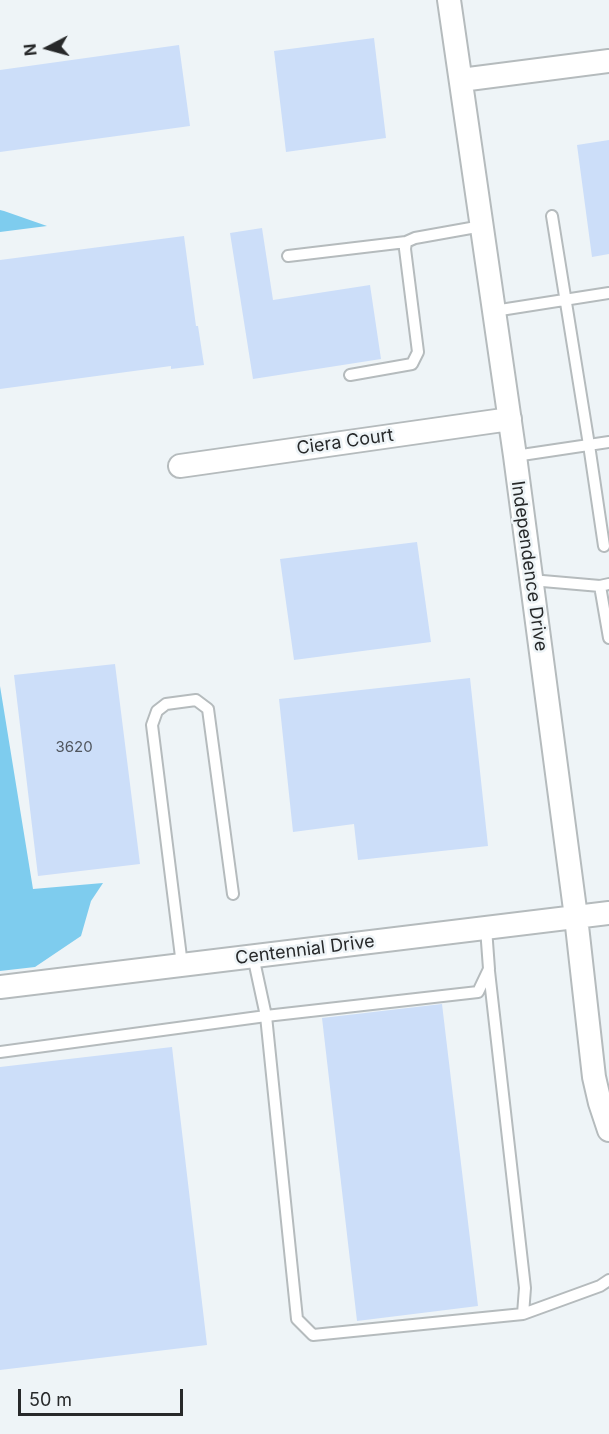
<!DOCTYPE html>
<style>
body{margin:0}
#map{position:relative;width:609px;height:1434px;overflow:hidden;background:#eef4f7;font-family:Inter,sans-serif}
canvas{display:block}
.north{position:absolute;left:18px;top:18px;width:60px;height:60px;-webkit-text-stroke:4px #eef4f7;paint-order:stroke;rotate:264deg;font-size:16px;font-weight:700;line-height:24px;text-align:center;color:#27292a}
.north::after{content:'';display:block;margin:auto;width:21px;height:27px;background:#27292a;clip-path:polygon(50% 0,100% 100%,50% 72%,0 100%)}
.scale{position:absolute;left:18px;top:1389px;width:165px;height:27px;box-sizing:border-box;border:3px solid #27292a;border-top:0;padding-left:8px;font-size:18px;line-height:21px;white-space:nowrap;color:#27292a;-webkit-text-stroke:4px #eef4f7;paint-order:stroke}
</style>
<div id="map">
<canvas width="609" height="1434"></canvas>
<div class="north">N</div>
<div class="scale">50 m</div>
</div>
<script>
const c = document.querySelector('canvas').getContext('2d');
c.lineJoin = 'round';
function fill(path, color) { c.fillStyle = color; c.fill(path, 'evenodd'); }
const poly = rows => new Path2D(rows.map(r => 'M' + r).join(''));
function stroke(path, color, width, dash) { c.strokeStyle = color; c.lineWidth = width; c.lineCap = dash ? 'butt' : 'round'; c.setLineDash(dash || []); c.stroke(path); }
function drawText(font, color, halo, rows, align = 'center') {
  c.font = font + ' Inter,sans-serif'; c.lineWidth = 5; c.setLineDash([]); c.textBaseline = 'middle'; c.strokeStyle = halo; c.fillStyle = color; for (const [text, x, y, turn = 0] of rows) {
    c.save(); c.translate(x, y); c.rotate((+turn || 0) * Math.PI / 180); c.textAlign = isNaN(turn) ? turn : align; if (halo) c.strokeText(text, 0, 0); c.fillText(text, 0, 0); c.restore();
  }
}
const green = poly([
 [0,210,4,211,47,226,0,232],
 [0,686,33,889,103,883,91,901,81,936,35,967,0,971]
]);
const building = poly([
 [374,38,386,138,286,152,274,51],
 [179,45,190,126,0,152,0,70],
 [609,140,609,254,592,257,577,145],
 [262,228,273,300,370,285,381,359,253,379,230,233],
 [184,236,196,326,198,326,204,365,171,369,171,366,0,389,0,260],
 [417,542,431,642,294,660,280,559],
 [115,664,140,864,38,876,14,675],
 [470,678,488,846,358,860,354,824,293,832,279,699],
 [442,1004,478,1306,357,1321,322,1018],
 [172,1047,207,1345,0,1370,0,1067]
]);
const lane = poly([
 [552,216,589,445,604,546],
 [288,256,406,242],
 [494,311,609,293],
 [350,375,412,364,418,352,405,249,406,242,415,238,482,226],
 [515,456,609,442],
 [531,580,600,586,609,584],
 [600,586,609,638],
 [253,956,266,1016,297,1319,313,1335,523,1314,600,1286,609,1280],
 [182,965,152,725,157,711,166,704,196,700,208,709,233,894],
 [489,971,525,1288,523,1314],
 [0,1052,266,1016,478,992,489,969,486,928]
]);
const street = poly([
 [449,0,515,456,576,917,594,1077,600,1103,609,1130],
 [461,80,609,61],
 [180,466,510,419],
 [0,987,609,913]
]);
const numberNames = [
 ["3620",74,747]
];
const streetNames = [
 ["Ciera Court",345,442,-8],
 ["Independence Drive",529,566,82],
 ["Centennial Drive",305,950,-7]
];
fill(green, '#7eccee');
fill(building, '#ccdef9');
stroke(lane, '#b5bbbd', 14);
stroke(street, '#b5bbbd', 26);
stroke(lane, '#fff', 10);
stroke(street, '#fff', 22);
drawText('15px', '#50565e', null, numberNames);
drawText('18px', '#27292a', '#eef4f7', streetNames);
</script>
